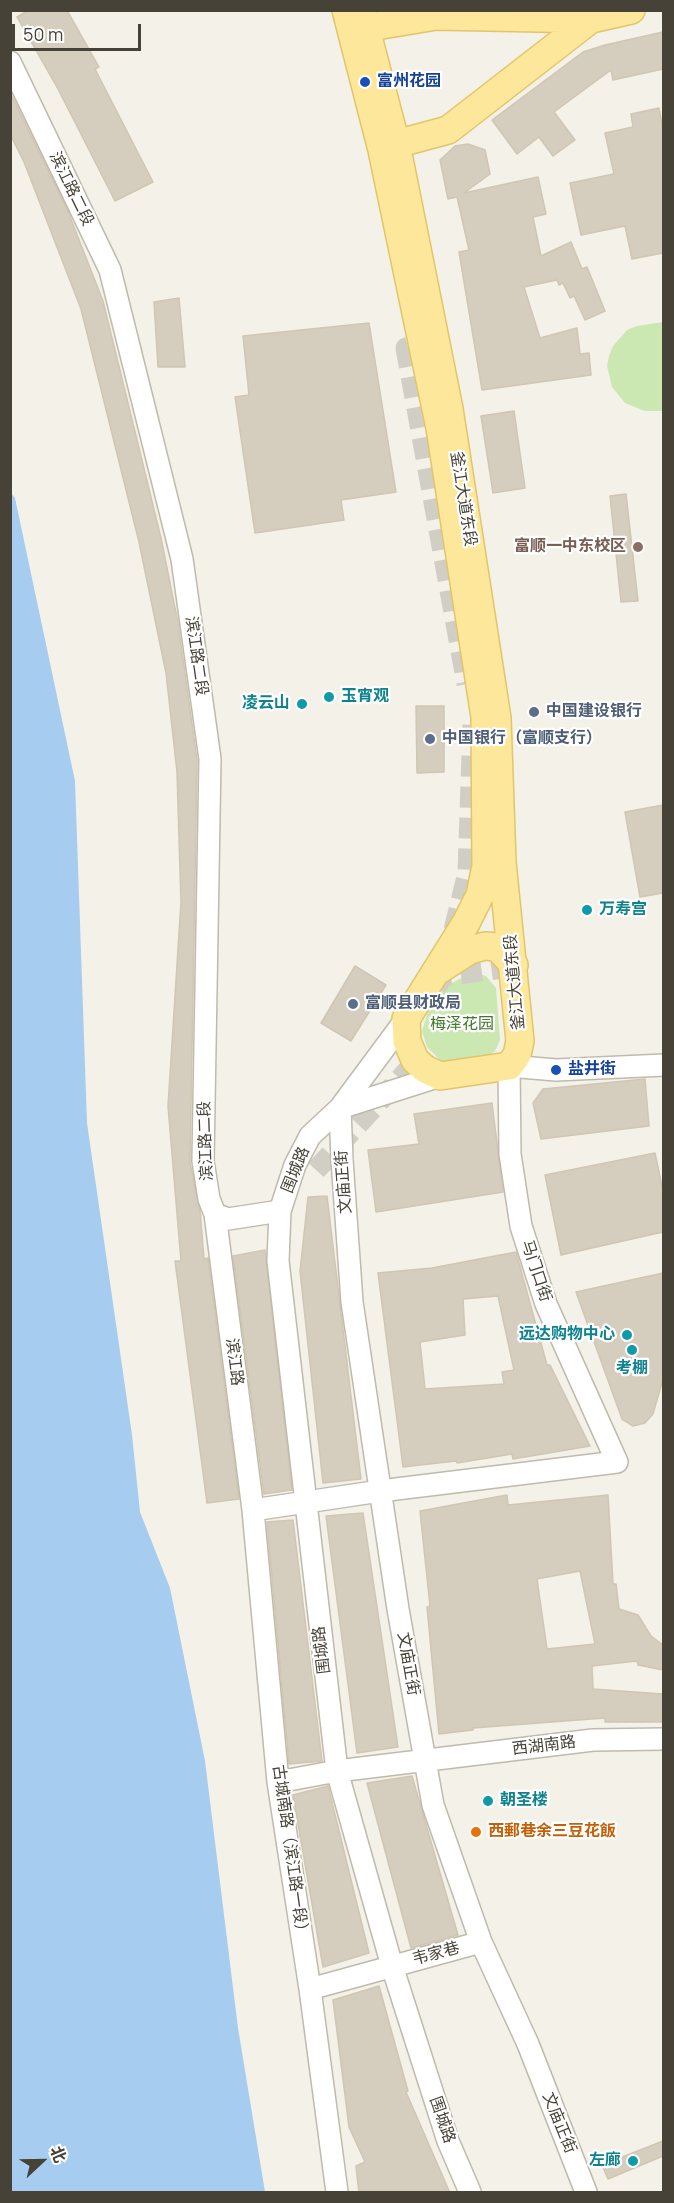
<!DOCTYPE html>
<meta charset="utf-8">
<style>
body{margin:0}
#map{position:relative;width:674px;height:2203px;overflow:hidden;background:#f4f1e8;font-family:Manrope,"Noto Sans SC",sans-serif}
canvas{display:block}
.frame{position:absolute;inset:0;border:12px solid #474237;pointer-events:none}
.north{position:absolute;left:12px;top:2131px;width:60px;height:60px;-webkit-text-stroke:4px #fff;paint-order:stroke;rotate:68deg;font-size:16px;font-weight:700;line-height:24px;text-align:center;color:#474237}
.north::after{content:'';display:block;margin:auto;width:21px;height:27px;background:#474237;clip-path:polygon(50% 0,100% 100%,50% 72%,0 100%)}
.scale{position:absolute;left:12px;top:24px;width:129px;height:27px;box-sizing:border-box;border:3px solid #474237;border-top:0;padding-left:8px;font-size:18px;line-height:21px;white-space:nowrap;color:#474237;-webkit-text-stroke:4px #fff;paint-order:stroke}
</style>
<div id="map">
<canvas width="674" height="2203"></canvas>
<div class="frame"></div>
<div class="north">北</div>
<div class="scale">50 m</div>
</div>
<script>
const c = document.querySelector('canvas').getContext('2d');
c.lineJoin = 'round';
function fill(path, color) { c.fillStyle = color; c.fill(path, 'evenodd'); }
const poly = rows => new Path2D(rows.map(r => 'M' + r).join(''));
function stroke(path, color, width, dash) { c.strokeStyle = color; c.lineWidth = width; c.lineCap = dash ? 'butt' : 'round'; c.setLineDash(dash || []); c.stroke(path); }
function drawText(font, color, halo, rows, align = 'center') {
  c.font = font + ' Manrope,"Noto Sans SC",sans-serif'; c.lineWidth = 4.5; c.setLineDash([]); c.textBaseline = 'middle'; c.strokeStyle = halo; c.fillStyle = color; for (const [text, x, y, turn = 0] of rows) {
    c.save(); c.translate(x, y); c.rotate((+turn || 0) * Math.PI / 180); c.textAlign = isNaN(turn) ? turn : align; if (halo) c.strokeText(text, 0, 0); c.fillText(text, 0, 0); c.restore();
  }
}
const green = poly([
 [663,322,663,411,645,411,625,403,612,387,607,366,609,356,613,346,627,330,637,326],
 [472,972,486,976,496,988,500,1040,495,1051,481,1061,442,1062,427,1047,422,1031,429,1008,445,987]
]);
const water = poly([
 [10,492,15,498,75,781,87,1123,132,1435,140,1512,170,1588,205,1761,238,2028,265,2192,11,2192]
]);
const building = poly([
 [29,10,67,10,99,67,95,69,153,182,115,201,58,89,17,17,29,10],
 [663,32,663,69,613,80,611,70,554,112,575,140,553,156,539,137,517,154,492,120,583,52,605,45,663,32],
 [10,92,67,209,103,301,161,538,178,623,197,760,190,1163,200,1210,204,1259,208,1258,239,1499,207,1503,175,1261,181,1261,168,1106,181,902,177,772,166,673,139,542,81,309,24,162,10,134,10,92],
 [659,108,663,130,663,253,632,259,625,226,581,235,570,183,614,174,605,133,633,127,631,114,659,108],
 [468,144,485,150,490,174,464,193,538,177,546,214,533,217,541,256,571,242,582,269,587,267,605,311,585,320,574,296,570,298,563,283,559,285,557,280,524,287,540,338,577,328,580,354,589,353,591,375,482,390,459,252,469,250,457,197,448,199,440,160,455,146,468,144],
 [179,298,185,367,158,367,154,302,179,298],
 [369,323,396,492,341,500,344,520,255,533,235,397,249,395,243,336,369,323],
 [514,411,525,488,493,493,481,416,514,411],
 [626,494,638,601,621,602,610,496,626,494],
 [416,706,444,706,444,772,417,773,416,706],
 [663,805,663,893,640,897,625,812,663,805],
 [355,966,386,985,351,1041,321,1023,355,966],
 [645,1079,649,1126,541,1139,533,1103,543,1089,645,1079],
 [492,1103,503,1192,376,1212,368,1150,419,1144,414,1114,492,1103],
 [655,1153,663,1191,663,1232,561,1255,545,1175,655,1153],
 [327,1196,361,1479,323,1483,300,1271,308,1197,327,1196],
 [265,1250,292,1490,264,1494,233,1256,265,1250],
 [516,1252,547,1365,550,1365,590,1446,513,1459,512,1454,457,1463,456,1461,403,1467,378,1273,432,1268,516,1252],
 [498,1296,514,1370,502,1372,504,1384,425,1389,420,1342,465,1335,463,1299,498,1296],
 [663,1273,663,1379,653,1414,645,1423,633,1426,622,1419,576,1292,663,1273],
 [507,1495,508,1505,608,1495,613,1584,616,1584,619,1609,638,1615,651,1636,663,1645,663,1670,638,1665,637,1661,592,1666,593,1689,663,1694,663,1722,605,1722,605,1718,473,1728,473,1730,439,1734,427,1607,430,1606,420,1511,507,1495],
 [580,1571,595,1644,547,1649,537,1579,580,1571],
 [363,1513,398,1747,357,1753,326,1516,363,1513],
 [293,1520,322,1761,289,1764,267,1522,293,1520],
 [412,1776,458,1935,411,1948,367,1783,412,1776],
 [328,1786,369,1953,323,1967,293,1795,328,1786],
 [379,1986,408,2091,406,2092,450,2193,359,2193,356,2166,365,2162,349,2127,333,2000,379,1986],
 [663,2141,663,2156,608,2179,602,2165,663,2141]
]);
const minorTunnel = poly([
 [438,340,406,348,467,684],
 [454,930,468,873,473,723],
 [436,987,443,976,504,968],
 [316,1170,421,1056]
]);
const minor = poly([
 [10,62,110,270,182,559,210,759,203,1161,209,1199,215,1214,228,1219,280,1211],
 [406,1019,340,1108,310,1136,295,1165,280,1211,278,1261,337,1771,392,1966,448,2141,470,2192],
 [340,1108,342,1160,352,1302,398,1609,433,1805,481,1942,528,2044,586,2192],
 [340,1108,440,1076],
 [215,1214,253,1510,278,1782,310,1989,337,2192],
 [253,1510,380,1491,617,1462,546,1304,521,1226,510,1154,509,1066,556,1070,664,1065],
 [278,1782,337,1771,593,1740,664,1739],
 [310,1989,481,1942]
]);
const major = poly([
 [346,10,382,150,440,428,485,717,486,866,480,895,466,923,406,1019,407,1041,415,1060,425,1069,440,1076,509,1066,517,1055,520,1041,502,862,497,718,449,409,396,144,361,10],
 [352,30,436,16,591,19,631,10],
 [396,144,448,130,591,19],
 [439,970,470,950,485,946,497,947,514,965]
]);
const markers = [
 [365,82,6,"#1a4fb4"],
 [638,547,6,"#8d6e63"],
 [329,697,6,"#0f9aa8"],
 [302,704,6,"#0f9aa8"],
 [534,712,6,"#5c6f8a"],
 [430,739,6,"#5c6f8a"],
 [587,910,6,"#0f9aa8"],
 [353,1004,6,"#5c6f8a"],
 [556,1070,6,"#1a4fb4"],
 [627,1335,6,"#0f9aa8"],
 [632,1350,6,"#0f9aa8"],
 [488,1801,6,"#0f9aa8"],
 [476,1832,6,"#e8710a"],
 [633,2161,6,"#0f9aa8"]
];
const transitNames = [
 ["富州花园",377,82],
 ["盐井街",568,1070]
];
const streetNames = [
 ["滨江路二段",71,189,64],
 ["釜江大道东段",463,499,81],
 ["滨江路二段",196,656,82],
 ["釜江大道东段",515,982,-95],
 ["滨江路二段",206,1141,-92],
 ["围城路",296,1170,-68],
 ["文庙正街",344,1182,-94],
 ["马门口街",536,1271,72],
 ["滨江路",234,1362,83],
 ["围城路",322,1650,-97],
 ["文庙正街",408,1664,80],
 ["西湖南路",544,1746,-7],
 ["古城南路（滨江路一段）",290,1852,82],
 ["韦家巷",436,1954,-15],
 ["围城路",442,2120,71],
 ["文庙正街",559,2123,68]
];
const educationNames = [
 ["富顺一中东校区",626,547]
];
const cultureNames = [
 ["玉宵观",341,697],
 ["凌云山",290,704,"right"],
 ["万寿宫",599,910],
 ["远达购物中心",615,1335,"right"],
 ["考棚",632,1369,"center"],
 ["朝圣楼",500,1801],
 ["左廊",621,2161,"right"]
];
const serviceNames = [
 ["中国建设银行",546,712],
 ["中国银行（富顺支行）",442,739],
 ["富顺县财政局",365,1004]
];
const parkNames = [
 ["梅泽花园",462,1025]
];
const foodNames = [
 ["西郵巷余三豆花飯",488,1832]
];
fill(green, '#cbe7b2');
fill(water, '#a6ccef');
fill(building, '#d5cebe');
stroke(building, '#d0c6b1', 1.5);
stroke(minorTunnel, '#d1cec5', 21, [21, 10]);
stroke(minor, '#bfbaab', 24);
stroke(major, '#e1c669', 30);
stroke(minor, '#fff', 21);
stroke(major, '#fce79a', 27);
for (const [x, y, r, color] of markers) { const dot = new Path2D(); dot.arc(x, y, r, 0, 2 * Math.PI); c.fillStyle = color; c.fill(dot); stroke(dot, '#fff', 2); }
drawText('bold 16px', '#164399', '#fff', transitNames, 'left');
drawText('16px', '#474237', '#fff', streetNames);
drawText('bold 16px', '#785e54', '#fff', educationNames, 'right');
drawText('bold 16px', '#0d838f', '#fff', cultureNames, 'left');
drawText('bold 16px', '#4e5e75', '#fff', serviceNames, 'left');
drawText('16px', '#42782b', '#fff', parkNames);
drawText('bold 16px', '#c56008', '#fff', foodNames, 'left');
</script>
